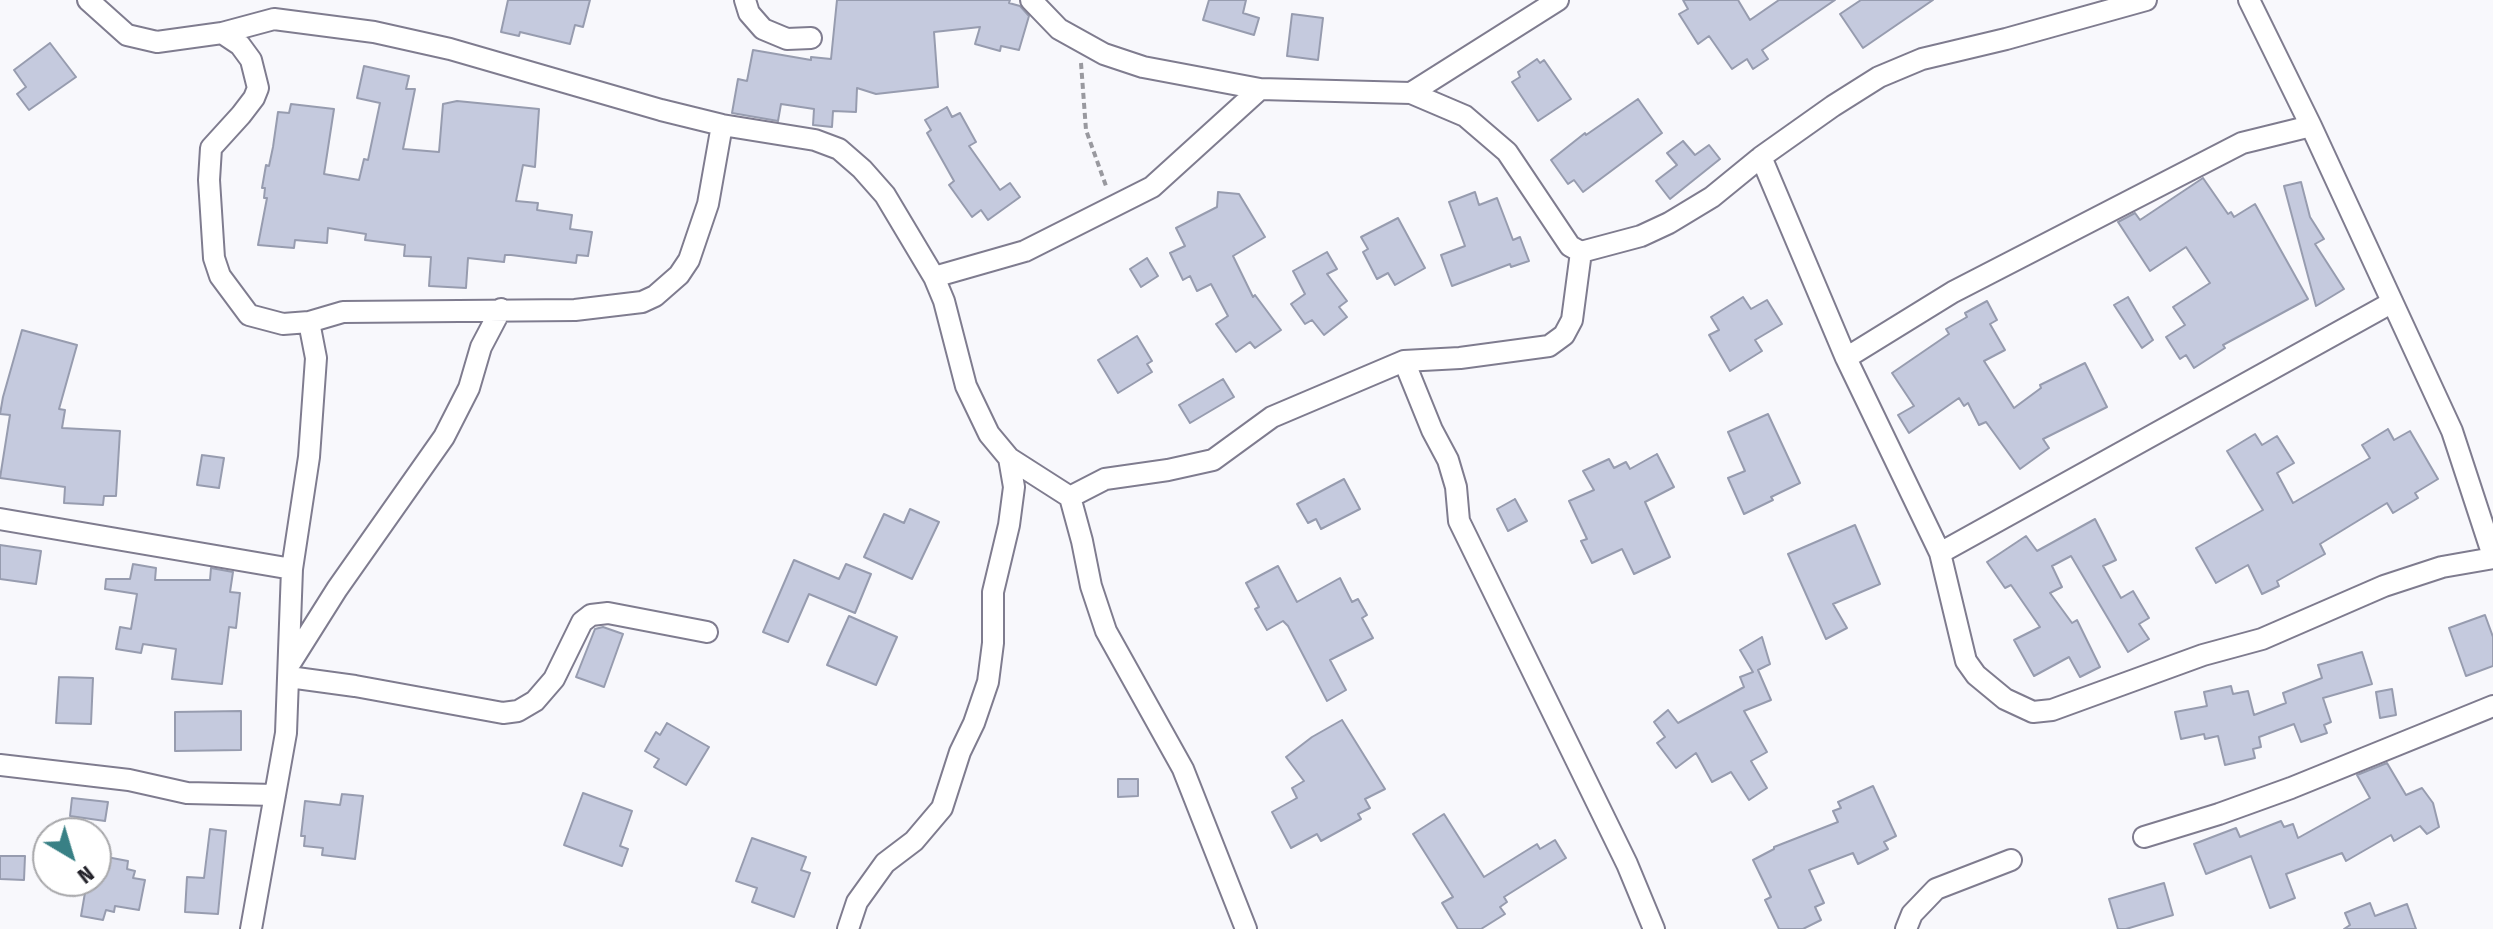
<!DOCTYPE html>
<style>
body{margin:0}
#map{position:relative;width:2493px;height:929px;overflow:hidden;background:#f8f8fc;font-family:"Fira Sans Condensed",sans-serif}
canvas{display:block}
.north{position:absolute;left:32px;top:817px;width:80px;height:80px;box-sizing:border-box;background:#fff;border:2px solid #a7a7aa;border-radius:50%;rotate:142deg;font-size:22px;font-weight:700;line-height:32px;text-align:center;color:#23222a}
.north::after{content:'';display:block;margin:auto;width:28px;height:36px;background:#388085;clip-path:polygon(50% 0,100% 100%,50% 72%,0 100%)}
</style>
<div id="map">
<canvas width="2493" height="929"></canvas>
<div class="north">N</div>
</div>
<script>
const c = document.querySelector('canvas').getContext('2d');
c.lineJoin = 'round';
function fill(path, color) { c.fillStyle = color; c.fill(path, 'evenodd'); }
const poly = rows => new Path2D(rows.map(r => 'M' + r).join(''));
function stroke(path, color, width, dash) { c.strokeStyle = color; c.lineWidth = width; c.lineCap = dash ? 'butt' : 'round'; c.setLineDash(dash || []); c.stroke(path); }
const building = poly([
 [508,0,590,0,583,27,575,25,570,44,520,32,519,36,501,32,508,0],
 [837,0,1010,0,1009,3,1020,6,1029,16,1019,50,1001,46,1000,51,975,44,980,27,934,32,938,87,876,94,857,88,856,112,833,111,832,127,813,125,814,109,781,104,778,121,732,113,738,79,747,81,753,50,811,60,811,57,831,59,837,0],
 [1209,0,1246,0,1243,13,1259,18,1254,35,1203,20,1209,0],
 [1683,0,1738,0,1750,20,1779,0,1835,0,1762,50,1768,59,1753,69,1747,59,1732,69,1709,36,1698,44,1679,14,1688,9,1683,0],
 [1861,0,1933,0,1863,48,1840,14,1861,0],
 [1292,14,1323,18,1318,60,1287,56,1292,14],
 [50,43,76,77,29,110,17,94,26,87,14,70,50,43],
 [1537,59,1540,63,1544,60,1571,99,1538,121,1512,82,1520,77,1518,72,1537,59],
 [364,66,409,76,406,89,415,89,403,149,439,152,443,104,457,101,539,109,535,167,523,165,516,201,538,203,537,210,572,215,570,229,592,232,588,256,577,255,576,263,511,255,505,255,504,262,468,258,466,288,429,286,431,257,404,256,405,245,365,240,366,234,328,228,327,243,295,240,294,248,258,245,267,198,264,198,265,188,262,188,266,165,269,166,273,147,278,112,289,113,291,104,334,109,324,174,359,180,364,159,368,160,380,103,357,98,364,66],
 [1638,99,1662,133,1583,192,1574,180,1568,184,1551,160,1585,133,1586,135,1638,99],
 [947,107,952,117,960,113,976,142,969,146,1000,190,1010,183,1020,197,988,220,981,210,972,217,949,185,954,181,927,133,931,130,925,120,947,107],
 [1683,141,1695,155,1709,145,1720,159,1670,199,1656,181,1677,165,1667,153,1683,141],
 [2203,178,2228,214,2231,212,2234,217,2255,204,2308,299,2223,345,2225,348,2194,368,2186,355,2180,359,2166,337,2185,325,2173,307,2210,283,2186,247,2150,271,2118,222,2135,213,2140,220,2203,178],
 [2301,182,2310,217,2324,239,2315,244,2344,289,2316,306,2284,186,2301,182],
 [1218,192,1239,194,1265,237,1233,256,1253,297,1255,295,1281,330,1255,348,1250,342,1236,352,1216,324,1228,316,1211,284,1197,291,1190,276,1183,280,1170,253,1185,246,1176,228,1217,207,1218,192],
 [1475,192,1479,205,1497,198,1513,240,1520,237,1529,261,1511,267,1510,264,1452,286,1441,255,1465,246,1449,202,1475,192],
 [1398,218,1425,268,1395,285,1388,273,1377,279,1363,252,1368,249,1361,237,1398,218],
 [1327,252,1337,269,1327,274,1347,301,1339,307,1347,317,1324,335,1312,320,1305,324,1291,304,1305,294,1293,271,1327,252],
 [1147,258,1158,276,1141,287,1130,269,1147,258],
 [1743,297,1751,309,1767,300,1782,324,1755,340,1762,351,1730,371,1709,335,1719,330,1711,317,1743,297],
 [2128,297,2153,340,2142,348,2114,305,2128,297],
 [1987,301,1997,320,1990,324,2005,350,1984,361,2014,408,2041,388,2040,385,2085,363,2107,407,2043,439,2049,448,2020,469,1986,422,1979,425,1968,403,1964,406,1959,398,1909,433,1898,415,1914,406,1892,373,1949,334,1946,329,1967,317,1965,313,1987,301],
 [22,330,77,345,59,409,65,410,62,428,120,431,116,496,104,496,103,505,64,503,65,487,0,478,10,415,0,414,3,397,22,330],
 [1137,336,1152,361,1147,364,1152,372,1118,393,1098,360,1137,336],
 [1223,379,1234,397,1190,423,1179,405,1223,379],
 [1768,414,1800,483,1771,497,1773,500,1744,514,1728,478,1745,471,1728,432,1768,414],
 [2388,429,2394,440,2410,431,2438,479,2415,493,2418,498,2393,513,2387,503,2320,544,2325,554,2277,581,2279,586,2262,594,2248,565,2216,583,2196,548,2263,510,2227,451,2255,434,2262,445,2277,436,2294,463,2277,473,2293,503,2370,458,2362,445,2388,429],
 [1657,454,1674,487,1645,502,1670,557,1634,574,1622,549,1592,563,1581,541,1587,539,1569,501,1594,490,1583,471,1609,459,1614,468,1626,462,1630,469,1657,454],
 [202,455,224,458,219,488,197,485,202,455],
 [1344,479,1360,509,1321,529,1316,519,1308,523,1297,504,1344,479],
 [1515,499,1527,521,1508,531,1497,509,1515,499],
 [910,509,939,522,912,579,864,557,884,514,904,523,910,509],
 [2095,519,2116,560,2103,566,2121,598,2133,591,2149,618,2139,624,2149,639,2128,652,2071,556,2052,566,2062,587,2050,593,2072,623,2077,620,2100,667,2080,677,2069,657,2034,676,2014,640,2040,627,2011,585,2005,588,1987,562,2026,536,2037,551,2095,519],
 [1855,525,1880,584,1833,604,1847,628,1826,639,1788,554,1855,525],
 [0,545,41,551,36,584,0,579,0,545],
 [794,560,839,579,846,564,871,574,855,613,809,594,788,642,763,632,794,560],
 [133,564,156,568,155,580,210,580,211,568,233,572,230,592,240,593,236,628,229,627,222,684,172,679,176,649,143,644,141,653,116,649,120,627,131,629,137,594,105,589,106,579,130,579,133,564],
 [1278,566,1297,602,1340,578,1352,602,1358,599,1367,615,1362,618,1373,638,1330,660,1346,690,1327,701,1288,626,1283,621,1267,630,1255,609,1259,607,1246,583,1278,566],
 [2485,615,2493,637,2493,666,2466,676,2449,628,2485,615],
 [849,616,897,637,876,685,827,665,849,616],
 [603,627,623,634,604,687,576,677,595,629,603,627],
 [1762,637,1770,664,1758,670,1771,700,1744,711,1767,752,1751,761,1767,788,1749,800,1731,772,1712,782,1696,753,1676,768,1657,743,1665,737,1654,722,1668,710,1678,723,1744,687,1740,677,1753,672,1740,650,1762,637],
 [2362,652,2372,684,2323,698,2331,722,2324,725,2327,733,2301,742,2294,724,2259,737,2261,747,2253,749,2255,758,2225,765,2218,736,2205,739,2204,734,2181,739,2175,712,2207,706,2204,692,2231,686,2233,694,2248,691,2254,715,2286,703,2283,693,2322,678,2318,665,2362,652],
 [59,677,93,678,91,724,56,723,59,677],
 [2392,689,2396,715,2380,718,2376,692,2392,689],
 [241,711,241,750,175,751,175,712,241,711],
 [1342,720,1385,789,1365,799,1370,808,1358,814,1361,819,1321,841,1317,834,1291,848,1272,812,1297,798,1292,788,1304,781,1286,757,1312,737,1342,720],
 [667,723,709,747,686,785,654,767,659,759,645,751,656,732,660,735,667,723],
 [2387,763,2406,795,2422,788,2433,803,2439,827,2427,834,2420,826,2394,841,2391,835,2346,861,2342,853,2286,874,2295,898,2270,908,2251,856,2206,874,2194,844,2236,828,2240,837,2281,821,2284,827,2293,824,2298,838,2370,798,2357,775,2387,763],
 [1118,779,1138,779,1138,796,1118,797,1118,779],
 [1873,786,1896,836,1884,842,1888,849,1858,864,1853,853,1809,870,1824,903,1815,907,1821,920,1803,929,1779,929,1765,900,1771,897,1753,860,1774,849,1774,847,1838,822,1833,811,1841,808,1838,802,1873,786],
 [583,793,632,811,620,846,628,849,622,866,564,845,583,793],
 [342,794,363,796,355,859,322,855,323,848,304,846,305,836,301,836,305,801,340,805,342,794],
 [72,798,108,802,105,821,70,816,72,798],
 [1444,814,1484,877,1537,844,1540,849,1555,840,1566,858,1504,897,1507,902,1500,907,1505,914,1481,929,1458,929,1442,903,1453,897,1413,834,1444,814],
 [210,829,226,831,218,914,185,912,187,877,204,878,210,829],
 [752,838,806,857,801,870,810,873,794,917,752,902,757,888,736,881,752,838],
 [96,855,128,861,127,869,135,871,133,878,145,880,139,910,115,906,114,912,106,910,103,920,81,916,87,881,96,881,96,855],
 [0,856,25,856,24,880,0,879,0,856],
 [2164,883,2173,915,2126,929,2118,929,2109,899,2164,883],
 [2370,903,2375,916,2407,904,2416,929,2344,929,2350,925,2345,913,2370,903]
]);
const path = poly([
 [1081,63,1086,130,1106,186]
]);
const street = poly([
 [88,0,127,35,157,42,222,33,274,19,374,32,450,49,661,110,722,125,815,140,839,149,862,169,885,195,934,277,944,301,966,386,989,434,1009,458,1070,497,1082,541,1091,586,1106,631,1183,769,1246,929],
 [745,0,749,13,763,29,787,39,811,38],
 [1031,0,1059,29,1104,54,1143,67,1260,89,1411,93,1465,116,1507,152,1570,246,1581,252,1641,236,1669,223,1712,197,1761,157,1833,106,1879,77,1922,59,2006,39,2146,0],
 [2249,0,2311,126,2452,431,2493,556],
 [222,33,240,45,251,60,258,88,254,98,241,115,211,148,209,180,214,258,220,276,249,315,283,324,309,322,343,312,575,310,642,302,655,296,679,275,689,260,708,204,722,125],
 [1411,93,1558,0],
 [1761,157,1846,358,1940,553,1966,661,1976,675,2005,699,2033,712,2052,710,2203,655,2262,639,2384,586,2442,567,2493,558],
 [934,277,1025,251,1152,187,1260,89],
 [1846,358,1953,292,2242,143,2311,126],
 [1404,361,1432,430,1448,460,1456,487,1459,521,1627,864,1654,929],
 [1070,497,1105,479,1168,470,1213,460,1272,417,1404,361,1460,358,1549,346,1564,335,1572,320,1581,252],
 [0,519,292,569],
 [1940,553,2391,303],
 [291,662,337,589,444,437,469,388,481,347,501,309],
 [289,677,355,686,503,713,518,711,535,701,554,679,582,622,591,615,608,613,707,632],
 [0,765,129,780,187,793,275,795],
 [2144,837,2219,814,2291,788,2493,706],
 [251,929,286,733,292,569,309,457,316,358,309,322],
 [848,929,857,902,885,863,914,841,942,808,960,752,974,723,988,682,993,643,993,592,1009,525,1014,487,1009,458],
 [1906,929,1912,914,1936,889,2011,860]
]);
fill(building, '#c5cade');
stroke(building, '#979caf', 2);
stroke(street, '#7f7c8f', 24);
stroke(path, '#99999f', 4, [6, 4]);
stroke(street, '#fff', 20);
</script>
